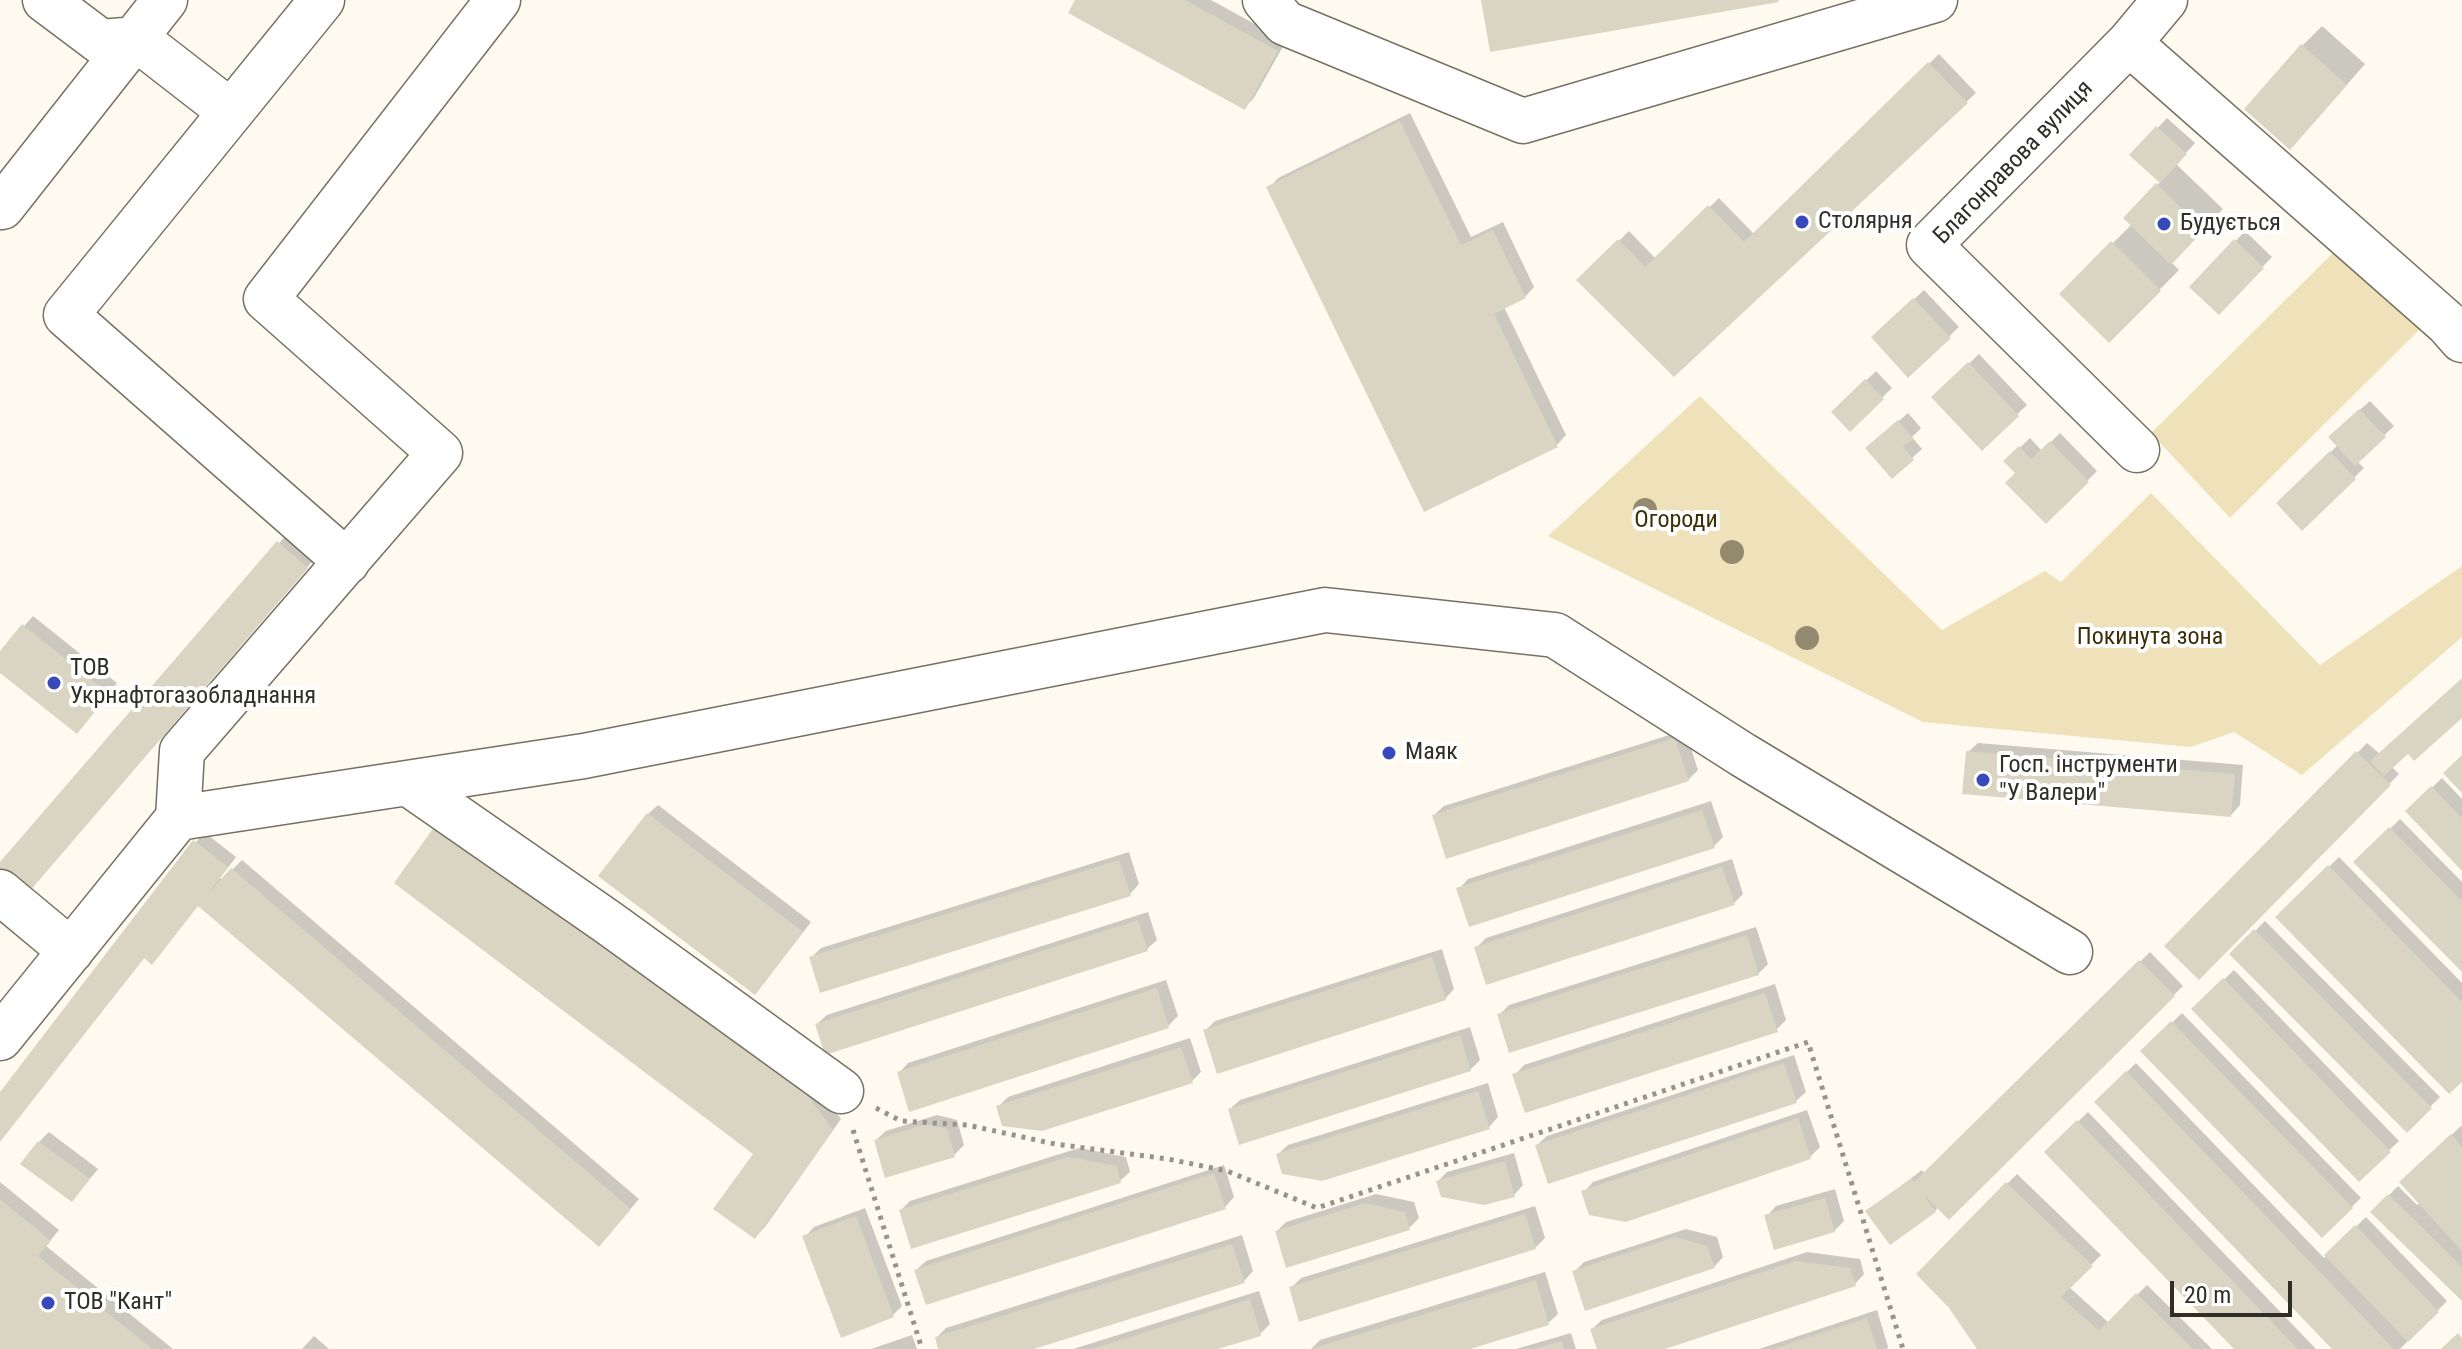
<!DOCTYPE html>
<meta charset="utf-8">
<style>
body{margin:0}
#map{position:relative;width:2462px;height:1349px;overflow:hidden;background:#fefaf0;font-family:"Roboto Condensed",sans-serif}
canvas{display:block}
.scale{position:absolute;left:2170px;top:1281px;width:122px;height:36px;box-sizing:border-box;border:4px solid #302e27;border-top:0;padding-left:10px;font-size:24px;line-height:28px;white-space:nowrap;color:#302e27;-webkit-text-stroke:6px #fff;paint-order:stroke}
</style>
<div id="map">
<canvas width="2462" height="1349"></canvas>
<div class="scale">20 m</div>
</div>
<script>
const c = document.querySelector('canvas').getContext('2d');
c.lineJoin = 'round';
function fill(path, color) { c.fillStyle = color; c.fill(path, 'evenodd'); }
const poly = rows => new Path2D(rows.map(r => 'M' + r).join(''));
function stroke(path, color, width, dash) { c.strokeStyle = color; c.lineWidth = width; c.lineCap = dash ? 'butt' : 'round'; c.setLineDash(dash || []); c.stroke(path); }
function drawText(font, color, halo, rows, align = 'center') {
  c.font = font + ' "Roboto Condensed",sans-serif'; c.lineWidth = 8; c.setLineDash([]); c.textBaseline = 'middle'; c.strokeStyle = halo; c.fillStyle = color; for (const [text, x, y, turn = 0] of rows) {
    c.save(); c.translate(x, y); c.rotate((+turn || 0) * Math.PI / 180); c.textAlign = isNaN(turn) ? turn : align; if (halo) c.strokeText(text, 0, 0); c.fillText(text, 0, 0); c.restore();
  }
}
const green = poly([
 [2339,247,2427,322,2230,518,2151,433],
 [1700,396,1942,630,2045,571,2061,582,2151,493,2320,665,2462,566,2462,637,2302,775,2234,732,2191,747,1923,722,1548,536]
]);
const shadow = poly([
 [1077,0,1211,0,1286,41,1254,98,1245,107],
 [2322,26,2365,64,2310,127,2302,46],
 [1939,54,1976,93,1674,374,1579,280,1629,231,1656,259,1719,198,1754,234],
 [1410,113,1471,237,1503,222,1534,287,1525,297,1504,307,1566,435,1557,445,1269,188,1278,178],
 [2167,118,2195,143,2176,164,2223,209,2171,262,2179,270,2109,341,2062,294,2132,224,2126,218,2161,181,2132,155],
 [2245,231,2272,257,2219,312,2192,287],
 [1924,290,1959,327,1909,375,1874,337],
 [1979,354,2027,405,1982,448,1934,397],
 [1876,371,1892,388,1850,429,1834,412],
 [2370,401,2394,426,2357,461,2364,468,2302,528,2278,503,2338,445,2340,427],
 [1908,413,1921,428,1912,437,1922,449,1892,476,1878,439],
 [2060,433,2097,471,2046,522,2017,473,2006,461,2030,438,2042,451],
 [288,533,316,557,38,881,0,866],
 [33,616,117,683,86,722,0,670,0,654],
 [2462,680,2462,715,2409,751,2391,766,2399,774,2199,978,2167,946,2367,743,2380,754],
 [1685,730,1698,770,1688,780,1434,815,1444,806],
 [1978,743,2243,765,2240,805,2231,815,1968,752],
 [2442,778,2462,799,2462,868,2408,811],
 [1711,801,1723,837,1713,847,1459,889,1468,879],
 [658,805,811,922,764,983,648,814],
 [2400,819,2462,882,2462,970,2356,862],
 [204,832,236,857,220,878,222,880,242,860,639,1199,608,1235,199,904,145,957,0,1140,0,1095],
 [1129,852,1139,884,1130,894,812,957,821,948],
 [2339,857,2462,983,2462,1079,2278,917],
 [1732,859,1743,894,1734,903,1476,948,1486,938],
 [1148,912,1157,940,1147,949,817,1024,827,1015],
 [2265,921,2440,1097,2407,1130,2232,954],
 [1756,927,1768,964,1758,974,1499,1015,1509,1005],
 [1442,949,1454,989,1445,999,1205,1031,1215,1021],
 [2150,952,2183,986,1949,1218,1938,1207,1935,1211,1868,1211,1922,1170,1925,1174],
 [2234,970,2399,1141,2359,1179,2194,1009],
 [1166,980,1178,1016,1168,1026,899,1073,908,1063],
 [1775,984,1786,1020,1776,1030,1515,1075,1524,1065],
 [2182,1013,2361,1198,2322,1235,2143,1051],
 [1470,1027,1480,1060,1470,1070,1230,1109,1240,1100],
 [1190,1038,1201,1072,1192,1081,998,1107,1008,1097],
 [1794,1055,1806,1092,1796,1101,1537,1145,1547,1136],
 [2136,1063,2324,1258,2366,1217,2447,1301,2400,1349,2335,1349,2096,1102],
 [808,1074,841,1119,765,1227,755,1237],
 [1488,1083,1498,1117,1489,1127,1278,1154,1288,1145],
 [1807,1110,1820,1147,1810,1157,1584,1192,1593,1182],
 [2088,1112,2316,1349,2236,1349,2047,1152],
 [937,1115,957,1120,964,1145,954,1155,876,1140,886,1131],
 [2461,1126,2462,1127,2462,1298,2373,1212,2398,1186,2417,1205,2420,1202,2411,1173],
 [49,1132,98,1169,81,1190,39,1142],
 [1079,1148,1126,1157,1130,1172,1120,1181,901,1210,910,1201],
 [1514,1153,1523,1185,1514,1195,1438,1181,1447,1172],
 [1224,1165,1234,1197,1225,1207,916,1270,926,1261],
 [2017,1174,2101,1255,2069,1287,2109,1323,2147,1285,2212,1349,1979,1349,1951,1306,1918,1274],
 [0,1182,59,1230,46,1246,173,1349,0,1349],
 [1835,1189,1844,1221,1834,1231,1767,1216,1776,1206],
 [1376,1194,1414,1202,1419,1218,1409,1228,1277,1231,1286,1222],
 [1535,1206,1545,1238,1535,1248,1291,1288,1301,1278],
 [865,1208,902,1306,893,1315,805,1237,814,1227],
 [1686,1229,1717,1237,1723,1257,1714,1267,1574,1272,1584,1262],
 [1242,1235,1253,1271,1244,1281,1027,1349,940,1349,937,1337,946,1328],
 [1807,1252,1860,1259,1864,1274,1855,1284,1659,1349,1599,1349,1592,1329,1602,1320],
 [1545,1272,1558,1314,1548,1323,1463,1349,1311,1349,1320,1340],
 [1259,1291,1270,1324,1260,1334,1212,1349,1073,1349],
 [1877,1310,1888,1347,1887,1349,1759,1349],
 [1571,1333,1576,1349,1516,1349],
 [912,1335,917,1349,871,1349],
 [314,1336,329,1349,302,1349]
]);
const building = poly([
 [1075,0,1185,0,1278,51,1245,110,1068,13],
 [1481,0,1778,0,1779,2,1490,52],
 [2301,44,2347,85,2290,150,2244,109],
 [1928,62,1968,103,1674,377,1576,280,1618,239,1645,267,1708,205,1744,242],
 [1400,121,1461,245,1493,230,1526,298,1494,314,1558,447,1424,512,1266,187],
 [2156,126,2187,154,2160,183,2129,155],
 [2156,183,2204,230,2171,265,2123,218],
 [2234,239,2264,268,2219,315,2189,287],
 [2111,241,2161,291,2109,343,2059,294],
 [1913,298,1951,338,1908,378,1871,337],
 [1968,362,2019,416,1982,451,1931,397],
 [1865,379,1884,399,1850,432,1831,412],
 [2359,409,2386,437,2355,466,2328,437],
 [1898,420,1913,439,1903,447,1914,460,1892,479,1865,448],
 [2050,441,2089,482,2046,524,2005,483,2015,473,2003,461,2019,446,2031,459],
 [2330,451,2356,479,2302,531,2276,503],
 [277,541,308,568,28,893,0,869,0,862],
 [22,624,109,694,77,734,0,673,0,651],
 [2462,678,2462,718,2414,761,2408,754,2384,776,2370,761],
 [1675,738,1689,781,1446,859,1432,815],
 [1966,751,2235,774,2231,817,1962,794],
 [2356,751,2391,785,2199,980,2164,946],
 [2462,755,2462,793,2443,773],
 [2431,786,2462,818,2462,871,2405,811],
 [1702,810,1715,848,1469,927,1456,888],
 [647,813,803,932,755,995,598,876],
 [437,823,799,1084,833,1130,755,1239,713,1209,753,1154,394,883],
 [2389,827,2462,901,2462,972,2353,862],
 [193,840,228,867,206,896,231,868,631,1209,599,1247,198,906,152,965,144,958,0,1142,0,1092],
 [1119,860,1131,896,820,993,809,957],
 [2328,865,2462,1002,2462,1082,2449,1094,2275,917],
 [1722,867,1735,905,1486,985,1474,947],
 [1138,920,1148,951,825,1055,815,1024],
 [2254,929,2432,1108,2407,1133,2229,954],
 [1747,935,1759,975,1509,1053,1497,1014],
 [1432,957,1446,1000,1217,1074,1203,1030],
 [2139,960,2175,996,1949,1220,1924,1195,1936,1212,1890,1245,1865,1211,1912,1178,1914,1182],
 [2223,978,2391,1152,2359,1182,2191,1009],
 [1157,988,1169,1028,909,1112,897,1072],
 [1765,993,1778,1032,1525,1113,1512,1074],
 [2171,1021,2353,1208,2322,1238,2140,1051],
 [1460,1035,1471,1071,1239,1145,1228,1109],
 [1181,1047,1193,1083,1042,1131,1002,1126,996,1106],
 [1784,1063,1797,1103,1548,1184,1535,1145],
 [2126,1071,2394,1349,2332,1349,2094,1102],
 [1478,1091,1490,1129,1322,1181,1282,1174,1276,1154],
 [1798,1118,1811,1159,1626,1222,1589,1215,1581,1191],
 [2077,1120,2298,1349,2234,1349,2044,1152],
 [926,1124,947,1129,955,1157,885,1178,874,1140],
 [2451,1134,2462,1147,2462,1251,2399,1182],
 [38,1141,90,1179,72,1202,20,1164],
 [1068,1157,1117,1166,1121,1183,911,1249,899,1210],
 [1505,1161,1515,1197,1484,1205,1441,1197,1436,1181],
 [1214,1173,1226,1209,926,1305,914,1270],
 [2006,1182,2093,1266,2061,1297,2099,1331,2136,1293,2193,1349,1977,1349,1949,1308,1916,1274],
 [2388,1194,2462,1267,2462,1301,2370,1212],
 [1825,1198,1835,1232,1774,1250,1764,1215],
 [0,1199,51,1241,38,1256,152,1349,0,1349],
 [1365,1203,1405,1212,1410,1230,1286,1268,1275,1231],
 [1525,1214,1536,1249,1299,1322,1289,1287],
 [856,1216,894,1317,841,1338,802,1236],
 [2355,1225,2439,1312,2408,1342,2324,1255],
 [1675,1237,1707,1246,1715,1268,1585,1311,1572,1271],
 [1232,1244,1245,1283,1034,1349,938,1349,935,1337],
 [1796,1261,1850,1268,1856,1286,1665,1349,1597,1349,1590,1329],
 [1536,1280,1549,1325,1470,1349,1311,1349],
 [1250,1299,1261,1336,1218,1349,1092,1349],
 [1867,1318,1877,1349,1776,1349,1776,1348],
 [2458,1333,2462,1338,2462,1349,2441,1349],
 [1562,1341,1564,1349,1537,1349,1537,1348]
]);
const path = poly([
 [876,1108,901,1121,967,1125,1055,1144,1168,1159,1227,1171,1317,1208,1808,1042,1903,1349],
 [853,1130,922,1349]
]);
const minor = poly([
 [45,0,101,42,137,39,231,112],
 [322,0,66,315,347,562],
 [1265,0,1285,23,1523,121,1935,0],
 [2165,0,2129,43,2447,323,2462,340],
 [2129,43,1929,245,2137,450],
 [2,207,165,0],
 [409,784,609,923,841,1091],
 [178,818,182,751,440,453,266,299,498,0],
 [0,892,71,951],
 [0,1038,178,818,584,756,1325,610,1555,635,1743,755,2070,952]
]);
const trees = [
 [1645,510],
 [1732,552],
 [1807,638]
];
const markers = [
 [1802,222,8,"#3849bc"],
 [2164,224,8,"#3849bc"],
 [54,683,8,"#3849bc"],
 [1389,753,8,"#3849bc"],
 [1983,780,8,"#3849bc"],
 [48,1303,8,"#3849bc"]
];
const streetNames = [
 ["Благонравова вулиця",2014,163,-46]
];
const poiNames = [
 ["Столярня",1818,222],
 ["Будується",2180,224],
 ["ТОВ",70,669],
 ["Укрнафтогазобладнання",70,697],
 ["Маяк",1405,753],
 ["Госп. інструменти",1999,766],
 ["\"У Валери\"",1999,794],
 ["ТОВ \"Кант\"",64,1303]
];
const parkNames = [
 ["Огороди",1676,521],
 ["Покинута зона",2150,638]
];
fill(green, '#efe1b9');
fill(shadow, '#0003');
fill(building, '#dad4c3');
stroke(minor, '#767161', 47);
stroke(path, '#97948c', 5, [4, 6]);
stroke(minor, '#fff', 44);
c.fillStyle = '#938a70';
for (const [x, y] of trees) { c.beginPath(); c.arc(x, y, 12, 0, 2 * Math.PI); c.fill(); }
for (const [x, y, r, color] of markers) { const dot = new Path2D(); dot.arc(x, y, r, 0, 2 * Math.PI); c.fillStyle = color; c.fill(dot); stroke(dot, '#fff', 3); }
drawText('24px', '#302e27', '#fff', streetNames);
drawText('24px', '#302e27', '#fff', poiNames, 'left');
drawText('24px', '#3c2f07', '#fff', parkNames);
</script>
